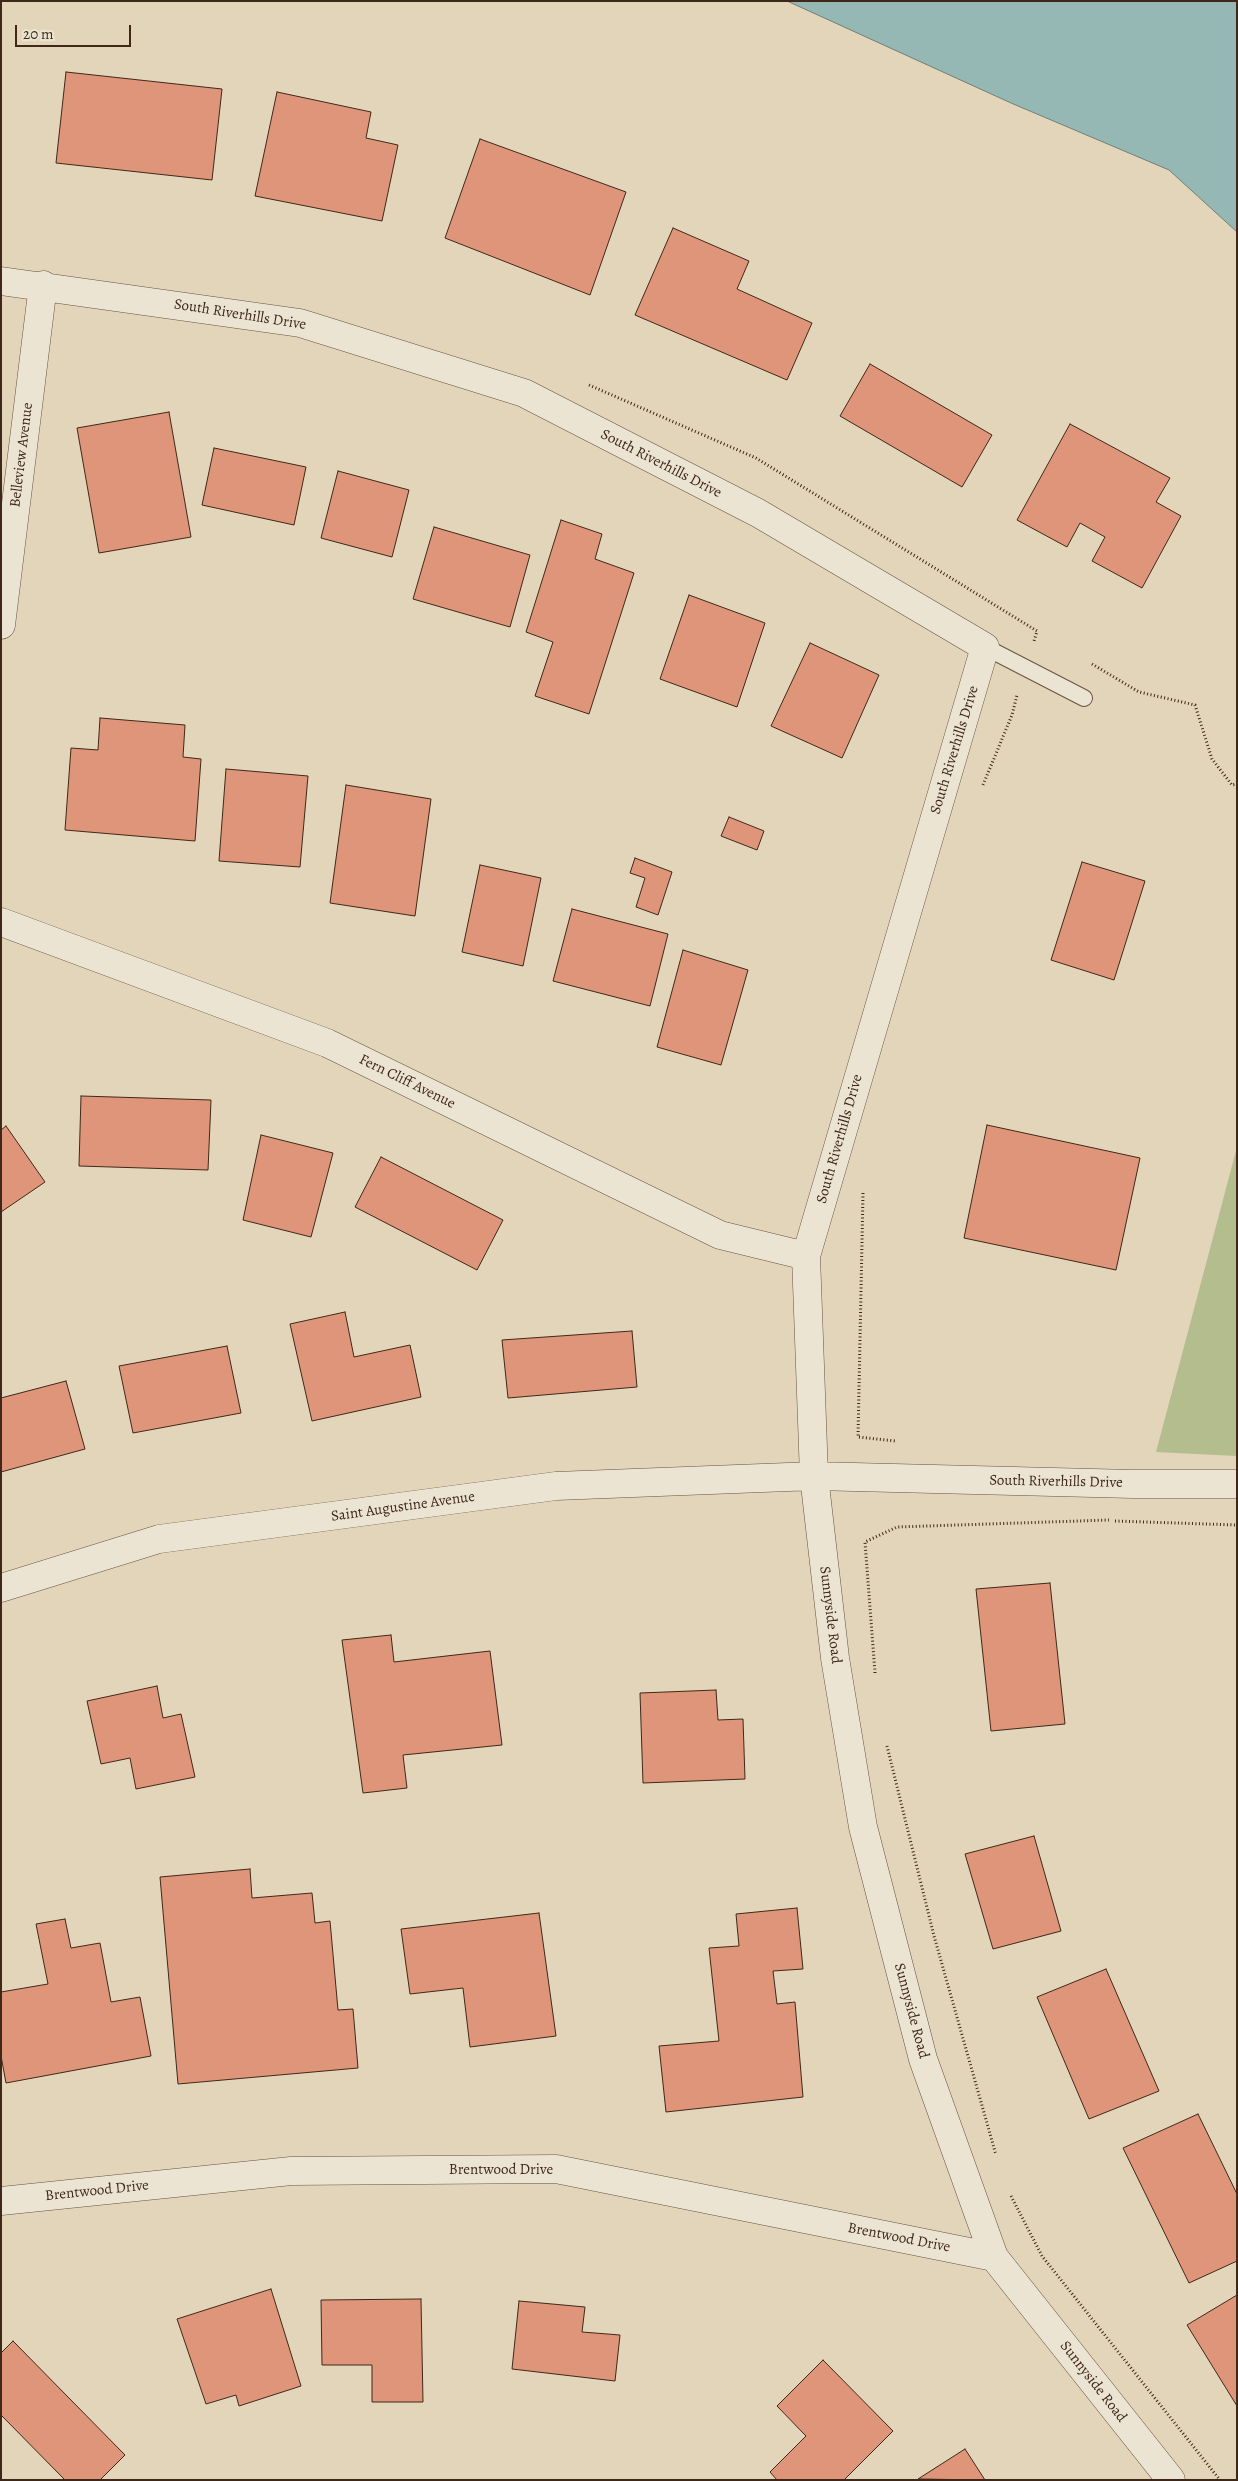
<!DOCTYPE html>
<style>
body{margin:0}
#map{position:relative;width:1238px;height:2481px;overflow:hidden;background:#e2d5b9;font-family:Alegreya,serif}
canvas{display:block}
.frame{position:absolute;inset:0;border:2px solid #3f2819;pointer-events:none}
.scale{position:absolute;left:15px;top:25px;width:116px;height:22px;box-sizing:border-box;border:2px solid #3f2819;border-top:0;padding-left:6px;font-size:15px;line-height:18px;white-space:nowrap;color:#3f2819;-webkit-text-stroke:4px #ece4d2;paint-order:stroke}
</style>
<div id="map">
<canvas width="1238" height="2481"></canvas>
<div class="frame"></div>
<div class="scale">20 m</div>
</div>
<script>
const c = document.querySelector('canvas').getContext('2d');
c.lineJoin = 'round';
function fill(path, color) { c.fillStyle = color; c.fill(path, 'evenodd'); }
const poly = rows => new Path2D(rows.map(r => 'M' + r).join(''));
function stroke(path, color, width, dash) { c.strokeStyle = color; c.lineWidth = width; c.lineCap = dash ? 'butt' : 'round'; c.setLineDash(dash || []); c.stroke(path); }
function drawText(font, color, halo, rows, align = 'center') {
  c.font = font + ' Alegreya,serif'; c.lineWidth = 4; c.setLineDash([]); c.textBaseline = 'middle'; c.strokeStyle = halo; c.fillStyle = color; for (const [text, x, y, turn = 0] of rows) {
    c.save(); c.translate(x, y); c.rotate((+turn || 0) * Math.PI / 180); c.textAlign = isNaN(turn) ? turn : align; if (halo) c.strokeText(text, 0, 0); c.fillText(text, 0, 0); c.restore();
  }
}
const green = poly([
 [1237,1147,1237,1456,1156,1452]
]);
const water = poly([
 [787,1,1237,1,1237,232,1169,170,1011,103,787,1]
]);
const building = poly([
 [66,72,222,89,212,180,56,163,66,72],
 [277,92,371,112,366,138,398,145,382,221,255,196,277,92],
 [480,139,626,192,590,295,445,238,480,139],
 [673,228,749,261,737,289,812,323,787,380,635,315,673,228],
 [870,364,992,435,962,487,840,416,870,364],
 [169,412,191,537,99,553,77,428,169,412],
 [1070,424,1170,478,1156,502,1181,516,1142,588,1092,561,1105,537,1080,523,1067,547,1017,520,1070,424],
 [214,448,306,467,294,525,202,505,214,448],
 [338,471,409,490,392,557,321,538,338,471],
 [561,520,602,534,595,559,634,573,589,714,535,696,553,642,526,632,561,520],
 [434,527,530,555,510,627,413,599,434,527],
 [689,595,765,623,737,707,660,679,689,595],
 [810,643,879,675,842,758,771,726,810,643],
 [100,718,185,725,183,757,201,759,195,841,65,830,71,748,98,750,100,718],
 [226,769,308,776,300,867,219,861,226,769],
 [346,785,431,799,415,916,330,903,346,785],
 [729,817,764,831,757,850,721,836,729,817],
 [635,858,672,872,658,915,636,907,645,878,630,873,635,858],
 [1082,862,1145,881,1114,980,1051,960,1082,862],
 [480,865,541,878,523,966,462,952,480,865],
 [572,909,668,934,650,1006,553,981,572,909],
 [683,950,748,970,721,1065,657,1047,683,950],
 [81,1096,211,1100,208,1170,79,1166,81,1096],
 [987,1125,1140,1158,1116,1270,964,1238,987,1125],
 [6,1126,45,1182,1,1212,1,1130,6,1126],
 [261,1135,333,1153,311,1237,243,1220,261,1135],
 [381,1157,503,1220,477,1270,355,1207,381,1157],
 [345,1312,354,1357,410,1345,421,1397,312,1421,290,1324,345,1312],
 [632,1331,637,1387,508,1398,502,1340,632,1331],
 [227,1346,241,1413,133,1433,119,1366,227,1346],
 [66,1381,85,1449,1,1472,1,1398,66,1381],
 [1050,1583,1065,1724,991,1731,976,1589,1050,1583],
 [391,1635,394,1662,490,1651,502,1745,403,1755,407,1788,363,1793,342,1640,391,1635],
 [157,1686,163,1718,181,1714,195,1777,136,1789,130,1758,101,1764,87,1701,157,1686],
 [716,1690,718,1720,743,1719,745,1779,643,1783,640,1693,716,1690],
 [1034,1836,1061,1931,993,1949,965,1854,1034,1836],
 [250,1869,252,1898,312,1893,315,1923,330,1921,338,2010,353,2009,358,2068,178,2084,160,1877,250,1869],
 [797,1908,803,1969,773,1971,777,2004,795,2002,803,2097,666,2112,659,2046,719,2041,709,1948,739,1946,736,1914,797,1908],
 [539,1913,556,2036,470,2047,463,1988,410,1994,401,1929,539,1913],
 [65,1919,71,1948,100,1943,111,2002,140,1997,151,2056,6,2083,1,2056,1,1992,48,1984,36,1924,65,1919],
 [1106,1969,1159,2091,1089,2119,1037,1997,1106,1969],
 [1198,2114,1237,2194,1237,2261,1189,2283,1123,2148,1198,2114],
 [271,2289,301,2386,239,2406,236,2395,206,2404,177,2319,271,2289],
 [1237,2295,1237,2406,1187,2325,1237,2295],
 [421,2299,423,2402,372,2402,372,2365,322,2365,321,2300,421,2299],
 [519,2301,585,2307,582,2332,620,2335,615,2381,512,2369,519,2301],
 [13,2341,125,2455,100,2480,65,2480,1,2415,1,2353,13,2341],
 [823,2360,893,2431,844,2480,777,2480,770,2472,806,2436,777,2406,823,2360],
 [965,2449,985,2480,918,2479,965,2449]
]);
const path = poly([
 [589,385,756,458,1037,631,1034,641],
 [1092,664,1139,692,1195,705,1212,759,1232,785,1237,784],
 [983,785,1012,715,1017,695],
 [863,1193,858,1437,895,1441],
 [1115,1521,1237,1525],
 [875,1673,865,1542,897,1527,1109,1520],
 [887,1746,934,1936,996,2155],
 [1011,2196,1042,2256,1220,2480]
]);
const service = poly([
 [985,647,1084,698]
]);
const minor = poly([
 [1,281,300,323,524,393,758,513,985,647,806,1256,814,1476,835,1658,863,1827,923,2059,994,2257,1171,2480],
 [1,625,43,285],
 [1,922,327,1043,720,1235,806,1256],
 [1,1588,159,1539,556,1486,814,1476,1133,1484,1237,1484],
 [1,2201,291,2171,556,2169,994,2257]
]);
const streetNames = [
 ["South Riverhills Drive",240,315,9],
 ["Belleview Avenue",22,455,-83],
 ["South Riverhills Drive",661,464,27],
 ["South Riverhills Drive",955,750,-73],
 ["Fern Cliff Avenue",407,1082,26],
 ["South Riverhills Drive",840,1139,-74],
 ["South Riverhills Drive",1056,1482,1],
 ["Saint Augustine Avenue",403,1507,-8],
 ["Sunnyside Road",830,1615,83],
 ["Sunnyside Road",911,2011,75],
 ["Brentwood Drive",501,2170],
 ["Brentwood Drive",97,2191,-6],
 ["Brentwood Drive",899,2238,11],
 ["Sunnyside Road",1093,2382,52]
];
fill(green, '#b4bd8e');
fill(water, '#95b8b4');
stroke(water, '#737e76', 1);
fill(building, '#de9579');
stroke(building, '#3f2819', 1);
stroke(service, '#685341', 18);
stroke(minor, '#685341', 29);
stroke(path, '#3f2819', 3, [1, 2.5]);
stroke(service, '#ece4d2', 16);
stroke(minor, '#ece4d2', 28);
drawText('15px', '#3f2819', '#ece4d2', streetNames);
</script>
